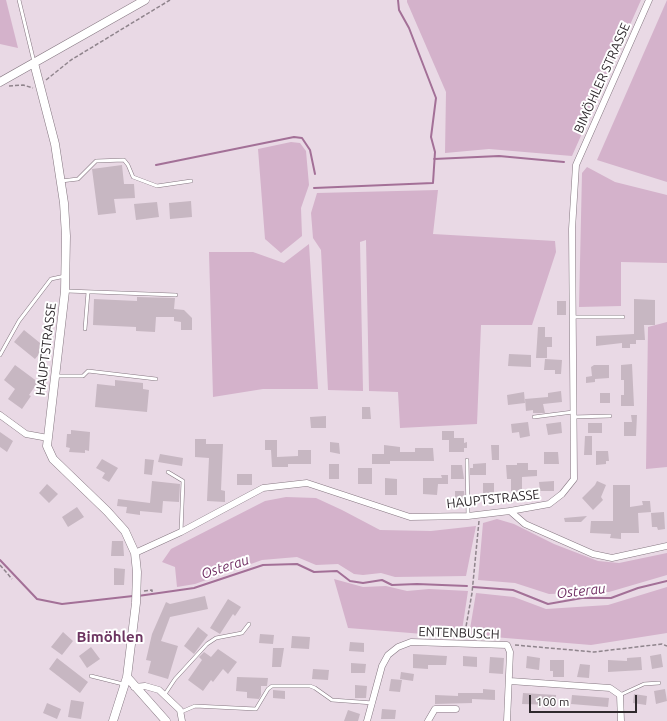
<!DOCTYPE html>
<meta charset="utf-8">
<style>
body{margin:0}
#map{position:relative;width:667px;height:721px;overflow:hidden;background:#e9d9e5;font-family:Ubuntu,sans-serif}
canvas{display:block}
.scale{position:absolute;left:529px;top:695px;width:108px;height:18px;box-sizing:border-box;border:2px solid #2f292d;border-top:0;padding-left:5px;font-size:12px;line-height:14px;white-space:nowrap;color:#2f292d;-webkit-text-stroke:3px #fff;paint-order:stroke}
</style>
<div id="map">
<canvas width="667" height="721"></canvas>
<div class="scale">100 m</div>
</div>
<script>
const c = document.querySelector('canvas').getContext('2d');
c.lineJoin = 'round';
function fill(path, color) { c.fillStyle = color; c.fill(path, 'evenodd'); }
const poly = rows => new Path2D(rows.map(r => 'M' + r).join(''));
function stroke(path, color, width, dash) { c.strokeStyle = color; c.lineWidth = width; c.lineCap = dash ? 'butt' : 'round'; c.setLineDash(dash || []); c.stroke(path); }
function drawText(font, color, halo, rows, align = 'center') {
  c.font = font + ' Ubuntu,sans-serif'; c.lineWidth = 4; c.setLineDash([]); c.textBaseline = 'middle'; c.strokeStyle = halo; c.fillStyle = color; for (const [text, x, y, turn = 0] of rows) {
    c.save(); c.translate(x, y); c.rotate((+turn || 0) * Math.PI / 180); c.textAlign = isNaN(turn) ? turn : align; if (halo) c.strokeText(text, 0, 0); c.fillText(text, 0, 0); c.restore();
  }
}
const green = poly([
 [0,0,6,0,18,48,0,44],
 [407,0,641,0,572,156,489,149,445,153,446,92,407,2],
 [667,0,667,182,597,160],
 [291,142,300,143,306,151,309,185,301,208,302,236,281,253,265,239,258,149],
 [587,167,615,182,667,195,667,263,621,262,621,306,579,307,582,173],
 [438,190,433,234,555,241,556,252,532,325,481,325,477,424,400,428,398,392,369,391,366,240,360,242,363,391,328,390,321,250,313,238,311,213,317,193],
 [309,244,318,389,263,389,213,397,209,252,253,252,284,263],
 [667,322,667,467,646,469,648,327],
 [286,497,316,498,342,510,380,530,431,531,476,526,466,576,395,577,381,573,363,575,354,574,338,564,316,565,297,557,262,560,195,584,177,587,175,567,162,562,171,549,265,501],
 [497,519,514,524,554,544,598,561,619,563,667,553,667,575,609,592,549,594,515,583,478,580,483,523],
 [334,579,363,587,386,586,407,591,429,589,468,591,461,637,348,628],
 [667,587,667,633,591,645,469,635,476,593,514,597,546,609,608,605]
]);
const stream = poly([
 [434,159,499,156,564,162],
 [156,165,294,137,302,138,310,150,315,174],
 [314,188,433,183,435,152,431,137,436,98,409,28,399,10,398,0],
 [0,560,37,599,62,604,133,596],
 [473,587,513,590,548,604,582,598,611,598,638,588,667,581],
 [138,596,194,588,263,565,297,564,314,572,337,571,350,581,363,583,382,580,392,585,417,584,467,586]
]);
const building = poly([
 [122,165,124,184,134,184,135,198,114,199,116,213,98,215,92,169],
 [191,201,192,217,170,219,169,203],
 [157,202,159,217,136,220,134,204],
 [137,297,175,298,174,309,184,310,192,318,192,330,181,330,181,322,174,321,174,317,156,317,155,332,136,331,136,327,93,325,94,299,137,301],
 [634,299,655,300,655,325,644,325,645,340,636,340,636,344,630,344,630,348,622,348,622,343,596,346,596,336,634,334],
 [557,301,566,301,566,315,557,315],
 [538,327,545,327,545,337,552,337,552,347,547,347,547,358,536,358],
 [24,330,45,347,35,359,14,342],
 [509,354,531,355,531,367,508,366],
 [545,359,562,360,561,374,555,374,555,370,544,370],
 [632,364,634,406,621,406,621,395,624,395,624,380,621,380,621,365],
 [15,365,38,382,29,395,31,396,22,409,8,399,15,389,4,380],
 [594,365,609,365,609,378,595,379,595,382,586,383,586,377,592,376,591,367],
 [115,380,143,383,143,389,149,390,147,412,95,407,97,384,115,386],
 [561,391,562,402,543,404,545,413,533,413,533,410,526,411,525,399,548,397,548,393],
 [524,392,525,403,508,405,507,395],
 [600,393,610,393,610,403,600,403],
 [362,407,370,407,371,419,362,419],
 [631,415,637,415,636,436,624,436,624,422,632,422],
 [326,416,326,428,311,428,310,417],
 [528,422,530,436,520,438,519,432,512,433,511,424],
 [561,422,562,433,548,435,546,424],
 [588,423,602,423,602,433,588,433],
 [71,430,90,432,89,451,85,450,85,453,69,452,70,448,66,447,67,434,71,434],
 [442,431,454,431,454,438,464,438,464,443,467,442,467,448,464,448,464,452,449,452,449,440,442,440],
 [0,432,13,441,7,452,0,447],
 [585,436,592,436,592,455,584,455],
 [195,439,206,439,206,444,223,444,221,490,225,491,225,502,207,501,209,458,195,457],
 [265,440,277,440,277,457,298,456,298,450,311,450,311,464,288,464,288,467,272,467,271,450,265,450],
 [330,442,339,443,340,454,330,452],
 [384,445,400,447,400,452,415,452,415,448,433,448,434,461,390,461,390,464,372,464,372,454,384,454],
 [491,445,499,445,499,460,492,460],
 [596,451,608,451,609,461,606,461,606,464,596,465],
 [544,452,558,452,559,464,544,464],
 [160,454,183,458,182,466,158,462],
 [102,459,118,468,109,482,102,478,105,473,96,468],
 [145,459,154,460,152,475,144,474],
 [486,463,486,475,470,475,470,468,473,468,473,464],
 [517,463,528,463,528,470,537,470,537,476,522,477,522,493,511,493,511,479,507,479,506,465,517,465],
 [329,464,339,464,339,479,329,479],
 [451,465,462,465,464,479,451,479],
 [358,468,372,468,372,484,358,484],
 [237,474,252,474,252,485,237,485],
 [441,475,448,475,448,484,438,484,437,495,423,494,423,478,442,478],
 [385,478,397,479,397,495,385,495],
 [152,481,180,484,179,502,163,501,162,513,140,511,140,515,126,513,127,507,117,506,118,499,150,503],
 [554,481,554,491,540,491,539,482],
 [597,481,606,485,601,497,603,500,593,510,582,498,595,485],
 [483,483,494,483,494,499,483,498],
 [47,484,58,494,49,503,39,493],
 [613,485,630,485,630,507,643,505,642,501,650,501,651,512,638,513,639,533,621,533,621,539,610,538,611,534,590,533,591,521,613,521],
 [455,491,464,491,465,503,455,503],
 [77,507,84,517,68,527,62,517],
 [664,512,665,529,658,530,657,527,652,527,651,513],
 [587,516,581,522,565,522,564,518],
 [112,541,123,541,124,556,111,556],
 [114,568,125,569,124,585,114,585],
 [205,596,208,609,170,617,161,641,178,646,168,679,148,673,151,661,146,660,152,634,166,602,170,604],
 [228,599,241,607,235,616,233,614,220,634,210,628],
 [198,627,208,635,194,654,184,646],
 [63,632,73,641,62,655,51,647],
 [260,634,274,635,273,644,259,643],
 [292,636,310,637,309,649,291,648],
 [350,642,364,643,364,652,349,651],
 [91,647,100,659,87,668,79,656],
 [273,648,284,648,281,667,272,667],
 [218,649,237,662,228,674,223,669,213,682,211,680,203,691,188,680,202,660,199,657,204,652,211,657],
 [413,654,447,656,446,665,428,665,428,669,413,668],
 [661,654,663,667,652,669,650,656],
 [463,656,477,657,477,667,463,666],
 [527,656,540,658,539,670,526,668],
 [490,657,504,658,503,674,489,673],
 [641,657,642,670,608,672,608,660,627,661,627,658],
 [57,658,88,682,80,693,49,669],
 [550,660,564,660,564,677,553,677,553,671,550,671],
 [351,663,366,664,365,673,351,673],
 [580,664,590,665,589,678,577,677],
 [313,669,329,670,328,680,312,679],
 [401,672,414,674,413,681,400,679],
 [237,677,268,678,267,686,261,686,261,695,259,699,247,698,247,692,236,691],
 [391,679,402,680,400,692,389,691],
 [355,685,367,686,366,698,355,698],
 [483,689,495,690,495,700,472,699,472,703,435,704,435,695,458,696,458,693,483,693],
 [665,689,667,701,656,704,654,691],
 [273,690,285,691,285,699,273,698],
 [523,693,556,695,555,705,522,704],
 [634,694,647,696,646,705,633,703],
 [572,695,609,698,608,707,571,704],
 [71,700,84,702,81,719,68,717],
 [47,703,61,709,57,719,43,713],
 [382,709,396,710,395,719,381,719],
 [348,710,360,714,358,721,344,721]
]);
const path = poly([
 [46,80,71,60,170,0],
 [9,86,23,85,33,88],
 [0,565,12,579],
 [144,591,152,590,152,593],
 [464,638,472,593,479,521],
 [515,645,594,652,662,644,667,646]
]);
const service = poly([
 [19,0,34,62],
 [61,181,78,179,96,161,124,160,128,165,133,177,157,186,191,181],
 [67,291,176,295],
 [573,317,623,317],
 [85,329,88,292],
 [0,355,19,321,51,279,65,276],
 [56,376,83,376,88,371,156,379],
 [534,417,573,412],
 [573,417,610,416],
 [467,460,468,516],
 [168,472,183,481,181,532],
 [91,676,123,684],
 [165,694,175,679,207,644,216,638,242,633,249,624],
 [620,695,644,684,659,683],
 [181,712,195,706,256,709,268,689,272,686,310,686,315,688,332,700,373,703]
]);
const minor = poly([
 [0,415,26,434,48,438],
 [510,511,525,524,593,554,612,558,667,546],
 [135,553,181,532,263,488,307,483,410,517,468,516,510,511,549,504,562,494,574,479,572,229,576,165,649,0],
 [510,681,610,688,620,695,621,721],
 [134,687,145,686,159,690,180,710,182,721],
 [367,721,382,666,388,655,398,647,411,642,507,645,510,652,507,721],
 [428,721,435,709,456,709]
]);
const tertiary = poly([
 [34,63,55,144,64,203,66,236,65,291,47,446,53,459,107,511,125,531,135,553,137,572,136,603,127,677,113,721],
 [0,82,145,0],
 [127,677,166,721]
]);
const streetNames = [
 ["BIMÖHLER STRASSE",602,78,-66],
 ["HAUPTSTRASSE",46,349,-83],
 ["HAUPTSTRASSE",493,499,-6],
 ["ENTENBUSCH",459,633,2]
];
const waterNames = [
 ["Osterau",225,567,-18],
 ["Osterau",581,591,-6]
];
const quarterNames = [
 ["Bimöhlen",110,637]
];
fill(green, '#d4b2cb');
stroke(stream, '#a37097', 2);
fill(building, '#c7b7c2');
stroke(service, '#857781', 4);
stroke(minor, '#857781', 7);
stroke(tertiary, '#857781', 9);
stroke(path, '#8f848c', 1.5, [4, 2]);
stroke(service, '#fff', 3);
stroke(minor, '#fff', 6);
stroke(tertiary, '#fff', 8);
drawText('13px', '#2f292d', '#fff', streetNames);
drawText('italic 14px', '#723165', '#fff', waterNames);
drawText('bold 15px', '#6d3561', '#fff', quarterNames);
</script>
